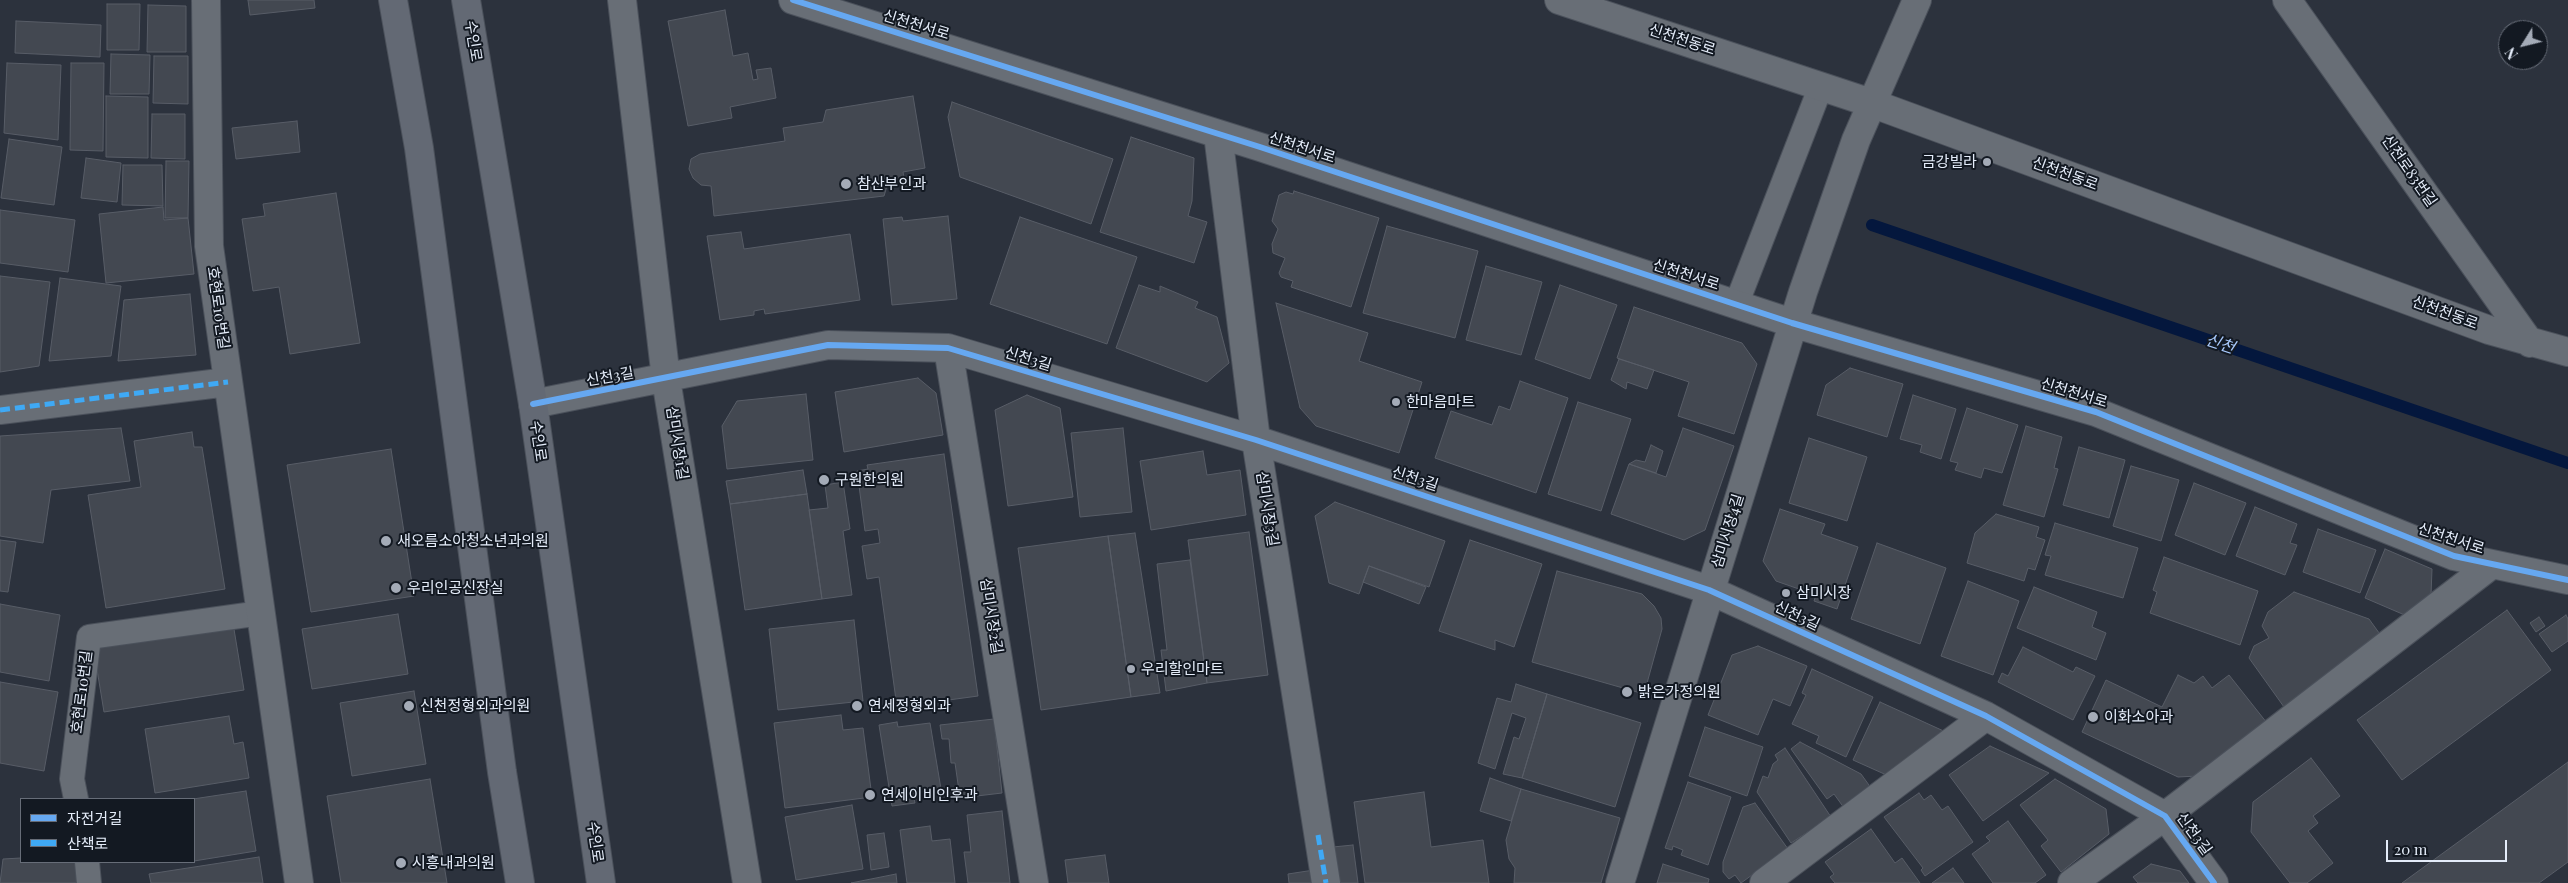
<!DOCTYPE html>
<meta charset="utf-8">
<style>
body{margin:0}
#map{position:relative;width:2568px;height:883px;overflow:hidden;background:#2c323d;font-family:"Playfair Display","Noto Sans KR",serif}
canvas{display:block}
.legend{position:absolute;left:20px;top:798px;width:175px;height:65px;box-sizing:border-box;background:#131922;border:1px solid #676d78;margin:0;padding:6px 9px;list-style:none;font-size:15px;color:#e4ecf9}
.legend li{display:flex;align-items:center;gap:10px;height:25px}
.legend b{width:25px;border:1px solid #676d78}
.north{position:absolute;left:2498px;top:20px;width:50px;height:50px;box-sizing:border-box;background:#131922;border:1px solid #676d78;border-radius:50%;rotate:234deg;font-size:14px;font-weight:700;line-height:20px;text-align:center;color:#e4ecf9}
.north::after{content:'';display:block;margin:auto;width:18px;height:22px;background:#a4abb7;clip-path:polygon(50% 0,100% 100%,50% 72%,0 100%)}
.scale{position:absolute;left:2386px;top:840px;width:121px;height:22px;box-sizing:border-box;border:2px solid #e4ecf9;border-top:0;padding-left:6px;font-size:15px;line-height:18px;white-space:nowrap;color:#e4ecf9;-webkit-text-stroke:4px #131922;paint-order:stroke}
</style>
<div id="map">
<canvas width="2568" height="883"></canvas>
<ul class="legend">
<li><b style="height:6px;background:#66a8f1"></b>자전거길</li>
<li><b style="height:6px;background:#3fa9f5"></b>산책로</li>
</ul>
<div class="north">N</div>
<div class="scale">20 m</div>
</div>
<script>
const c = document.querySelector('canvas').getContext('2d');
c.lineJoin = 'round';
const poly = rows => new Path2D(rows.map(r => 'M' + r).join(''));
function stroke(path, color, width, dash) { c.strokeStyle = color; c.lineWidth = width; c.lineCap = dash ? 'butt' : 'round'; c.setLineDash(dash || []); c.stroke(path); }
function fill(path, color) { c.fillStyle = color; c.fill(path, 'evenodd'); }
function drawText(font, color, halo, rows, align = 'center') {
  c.font = font + ' "Playfair Display","Noto Sans KR",serif'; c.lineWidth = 4; c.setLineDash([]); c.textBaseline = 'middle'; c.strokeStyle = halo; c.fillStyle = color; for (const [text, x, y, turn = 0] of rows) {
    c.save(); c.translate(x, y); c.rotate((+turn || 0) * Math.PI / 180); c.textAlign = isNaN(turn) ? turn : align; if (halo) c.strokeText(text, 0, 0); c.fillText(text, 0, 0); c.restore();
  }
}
const stream = poly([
 [1872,225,2568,463]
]);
const building = poly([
 [248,0,314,0,315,8,250,15,248,0],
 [107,4,140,4,139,50,107,50,107,4],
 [148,5,186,6,186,52,147,52,148,5],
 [725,10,733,56,748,53,753,80,758,79,756,70,771,68,776,98,730,107,732,118,688,126,668,21,725,10],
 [16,21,101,25,100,57,15,53,16,21],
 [111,54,150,55,149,94,110,94,111,54],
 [154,56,188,56,188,104,153,103,154,56],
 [7,63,61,65,58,140,4,133,7,63],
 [71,63,104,63,103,151,70,150,71,63],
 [106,96,148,97,148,158,106,157,106,96],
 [913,96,925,168,903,172,905,183,887,186,884,196,714,216,711,186,701,185,693,178,689,169,691,159,700,154,785,141,783,128,823,122,826,110,913,96],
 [952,102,1113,159,1091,224,960,177,948,117,952,102],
 [152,114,185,114,185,159,151,158,152,114],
 [297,121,300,152,236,159,232,128,297,121],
 [1131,137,1194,158,1192,201,1188,216,1207,222,1194,263,1100,232,1131,137],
 [9,139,62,147,54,205,1,198,9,139],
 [86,158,121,163,117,202,81,198,86,158],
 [166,161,189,161,188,218,165,218,166,161],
 [123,165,162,165,163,206,122,205,123,165],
 [1294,191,1379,218,1351,307,1291,287,1293,281,1281,277,1279,273,1285,258,1273,253,1272,244,1278,229,1272,221,1279,195,1286,192,1293,194,1294,191],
 [336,193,360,343,290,354,279,287,253,291,242,219,265,216,263,204,336,193],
 [163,207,164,220,188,218,194,274,106,283,99,214,163,207],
 [0,210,75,220,68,272,0,263,0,210],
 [948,216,957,299,892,305,883,219,902,217,903,221,948,216],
 [1020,217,1137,257,1107,344,990,304,1020,217],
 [1387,226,1478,251,1455,338,1363,313,1387,226],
 [741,232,744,249,850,234,860,300,765,314,764,309,754,311,754,315,720,320,707,236,741,232],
 [1486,266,1542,282,1521,355,1466,340,1486,266],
 [0,276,50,282,39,366,0,372,0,276],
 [60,278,121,286,111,356,49,361,60,278],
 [1139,285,1160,292,1160,286,1198,302,1195,308,1217,317,1229,363,1207,382,1116,348,1139,285],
 [1560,285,1617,305,1590,379,1535,359,1560,285],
 [190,294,196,355,118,361,124,300,190,294],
 [1276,303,1368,333,1359,361,1422,382,1399,453,1316,426,1300,408,1276,303],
 [1634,307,1742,343,1757,364,1734,434,1678,416,1689,382,1617,358,1634,307],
 [1619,359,1654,370,1647,389,1627,382,1626,389,1611,380,1619,359],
 [1850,368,1903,384,1887,437,1817,415,1826,385,1850,368],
 [918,378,936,393,943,435,844,452,835,392,918,378],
 [1520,381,1568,398,1536,493,1435,458,1451,411,1492,425,1499,406,1510,410,1520,381],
 [806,394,813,460,727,469,722,426,737,401,806,394],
 [1027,395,1060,408,1073,497,1008,506,995,410,1027,395],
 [1913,395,1956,409,1941,459,1920,452,1922,445,1900,439,1913,395],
 [1578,402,1631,419,1601,511,1548,494,1578,402],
 [1967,408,2018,425,2002,473,1984,468,1981,478,1955,470,1958,463,1950,461,1967,408],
 [2026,426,2062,437,2054,468,2058,469,2044,517,2003,505,2026,426],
 [121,428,130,481,51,490,43,543,0,536,0,436,121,428],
 [1123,428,1132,512,1080,517,1071,433,1123,428],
 [1683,428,1734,446,1705,530,1684,540,1611,514,1629,464,1666,477,1683,428],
 [192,432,194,447,202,447,225,589,106,608,88,495,141,487,134,441,192,432],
 [1809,438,1867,457,1847,521,1789,503,1809,438],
 [1651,445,1663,451,1656,473,1629,464,1636,460,1645,462,1651,445],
 [2079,447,2125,460,2109,518,2063,505,2079,447],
 [391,449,414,596,311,612,287,465,391,449],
 [1203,451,1207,475,1240,470,1246,515,1151,530,1140,461,1203,451],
 [944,454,978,696,897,707,879,577,867,579,862,546,880,543,878,529,865,531,857,471,868,469,867,465,944,454],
 [2131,466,2179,480,2161,541,2113,526,2131,466],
 [803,470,807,494,730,504,726,481,803,470],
 [843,482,850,529,843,531,852,595,822,599,809,510,828,508,825,485,843,482],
 [2194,483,2246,503,2225,555,2175,535,2194,483],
 [807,494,822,599,745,610,730,504,807,494],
 [1335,502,1445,541,1429,587,1369,566,1359,594,1329,583,1315,516,1335,502],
 [2255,507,2297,524,2290,543,2297,545,2285,575,2236,556,2255,507],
 [1780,509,1825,524,1821,534,1858,547,1837,609,1814,601,1816,595,1776,581,1763,561,1780,509],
 [1996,514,2039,527,2036,537,2045,540,2035,570,2028,568,2024,581,1967,563,1975,533,1996,514],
 [2055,523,2138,548,2123,598,2045,575,2051,556,2045,555,2055,523],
 [2318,529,2376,550,2360,593,2303,572,2318,529],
 [1249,532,1268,675,1207,683,1188,540,1249,532],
 [1135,533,1160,693,1131,697,1108,536,1135,533],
 [1108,536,1131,697,1041,710,1018,548,1108,536],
 [0,540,16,542,8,592,0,591,0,540],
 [1470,540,1542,564,1514,647,1495,640,1495,650,1439,631,1470,540],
 [1877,543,1946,568,1920,644,1851,619,1877,543],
 [2385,549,2432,569,2431,595,2407,616,2365,598,2385,549],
 [2164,557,2258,591,2240,645,2150,613,2157,592,2153,590,2164,557],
 [1190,560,1207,683,1166,691,1161,650,1167,650,1157,564,1190,560],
 [1369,566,1426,587,1419,604,1363,582,1369,566],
 [1557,571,1642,594,1654,606,1661,618,1662,629,1644,694,1532,662,1557,571],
 [1968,581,2019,601,1993,675,1941,656,1968,581],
 [2034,587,2097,612,2092,627,2106,633,2096,660,2017,628,2034,587],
 [2294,592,2369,619,2382,637,2284,707,2249,658,2254,646,2269,638,2262,626,2268,612,2294,592],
 [0,604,60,615,49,681,0,672,0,604],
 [2507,610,2551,670,2402,780,2357,720,2507,610],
 [398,614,408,674,312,689,302,629,398,614],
 [2566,615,2568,619,2568,641,2552,652,2539,634,2566,615],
 [2539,617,2545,626,2536,632,2530,623,2539,617],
 [854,620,863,701,778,710,769,629,854,620],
 [233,623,244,690,104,712,93,645,233,623],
 [1758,646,1807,666,1790,706,1773,699,1758,735,1708,715,1732,655,1758,646],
 [2023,647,2073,672,2076,667,2095,676,2073,720,1998,682,2002,673,2008,676,2023,647],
 [1812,669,1873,697,1846,757,1816,743,1819,736,1792,724,1806,695,1802,693,1812,669],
 [2178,675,2194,683,2203,676,2212,688,2229,675,2267,723,2198,776,2178,777,2082,732,2106,680,2162,707,2178,675],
 [0,682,58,692,44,771,0,763,0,682],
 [1516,684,1547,694,1522,778,1503,774,1514,737,1519,739,1526,718,1512,713,1495,769,1478,763,1497,698,1511,702,1516,684],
 [414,691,426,764,352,776,340,703,414,691],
 [1547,694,1641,723,1615,807,1522,778,1547,694],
 [1880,702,1948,733,1891,777,1853,760,1880,702],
 [841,715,843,730,863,728,872,797,785,808,774,723,841,715],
 [229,716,234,744,243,742,249,778,155,793,145,729,229,716],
 [994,719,1002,793,960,798,955,763,951,763,949,739,942,739,940,725,994,719],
 [897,722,898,727,930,723,941,789,913,794,915,803,892,806,879,725,897,722],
 [1705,727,1763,747,1747,796,1689,776,1705,727],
 [1800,742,1861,774,1874,792,1847,812,1834,794,1827,799,1791,749,1800,742],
 [1990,746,2049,773,1983,821,1949,775,1990,746],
 [1785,748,1831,817,1791,843,1757,792,1763,776,1768,778,1773,764,1778,760,1775,755,1785,748],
 [2311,758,2340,796,2313,816,2318,823,2308,831,2333,863,2307,883,2290,883,2251,832,2253,802,2311,758],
 [2568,762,2568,862,2539,883,2402,883,2568,762],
 [1490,778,1521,789,1511,821,1480,811,1490,778],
 [430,779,447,883,341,883,327,796,430,779],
 [2055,779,2106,809,2109,834,2061,872,2041,846,2048,840,2020,805,2055,779],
 [1688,782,1731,797,1708,865,1681,855,1683,850,1673,846,1672,850,1665,848,1688,782],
 [1521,789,1620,818,1601,883,1514,883,1515,868,1509,859,1506,840,1521,789],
 [246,791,256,851,194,861,193,799,246,791],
 [1424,792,1431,847,1483,840,1489,883,1365,883,1354,802,1424,792],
 [1919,793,1924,800,1931,795,1942,810,1948,806,1973,842,1925,876,1921,870,1923,868,1884,817,1919,793],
 [1755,803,1788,849,1741,883,1735,875,1729,879,1723,872,1723,862,1743,807,1755,803],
 [852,805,863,869,796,880,785,817,852,805],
 [1002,811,1010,883,968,883,964,852,971,852,967,815,1002,811],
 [2008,821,2046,875,2035,883,1993,883,1972,854,1990,841,1986,837,2008,821],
 [930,826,932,841,950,839,955,883,907,883,900,830,930,826],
 [1871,829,1895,863,1902,858,1920,883,1835,883,1830,877,1834,874,1825,862,1871,829],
 [884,833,889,867,871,870,867,835,884,833],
 [1353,845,1358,883,1318,883,1313,849,1353,845],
 [1105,855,1109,883,1068,883,1065,860,1105,855],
 [259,857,263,883,151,883,149,874,259,857],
 [21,858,21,862,76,862,77,883,0,883,3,859,21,858],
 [1663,864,1709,879,1708,883,1657,883,1663,864],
 [2151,864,2180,871,2189,883,2138,883,2133,877,2151,864],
 [1953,868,1964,883,1932,883,1953,868],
 [1314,870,1315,883,1289,883,1288,874,1314,870],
 [896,874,897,883,851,883,896,874]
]);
const lane = poly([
 [1736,305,1821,86],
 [76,799,72,779,89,637,261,613],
 [87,862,89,883]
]);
const street = poly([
 [206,0,209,246,299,883],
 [622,0,666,379,747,883],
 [793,0,1260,147,1792,323,2096,412,2454,556,2568,580],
 [1559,0,1871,103,2489,330,2568,352],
 [2287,0,2530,343],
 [1218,134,1256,440,1326,883],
 [948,348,1034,883],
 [533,404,828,345,948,348,1256,440,1709,590,1986,716,2165,816,2214,883],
 [0,410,228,382],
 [1620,883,1803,292,1856,140,1917,0],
 [1764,883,1986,716],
 [2072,883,2165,816,2491,565]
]);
const primary = poly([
 [393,0,419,148,502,772,520,883],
 [466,0,533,404,601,883]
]);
const quiet = poly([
 [0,410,228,382],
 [1318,835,1326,883]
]);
const cycleway = poly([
 [793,0,1260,147,1792,323,2096,412,2454,556,2568,580],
 [533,404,828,345,948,348,1256,440,1709,590,1986,716,2165,816,2214,883]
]);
const markers = [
 [1987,162,5,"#a4abb7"],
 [846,184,6,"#a4abb7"],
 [1396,402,5,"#a4abb7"],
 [824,480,6,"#a4abb7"],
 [386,541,6,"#a4abb7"],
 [396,588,6,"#a4abb7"],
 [1786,593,5,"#a4abb7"],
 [1131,669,5,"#a4abb7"],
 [1627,692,6,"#a4abb7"],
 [409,706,6,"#a4abb7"],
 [857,706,6,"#a4abb7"],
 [2093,717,6,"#a4abb7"],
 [870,795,6,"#a4abb7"],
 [401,863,6,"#a4abb7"]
];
const streetNames = [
 ["신천천서로",916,25,17],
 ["신천천동로",1682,40,18],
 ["수인로",473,41,81],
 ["신천천서로",1302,148,18],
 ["신천로83번길",2409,171,55],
 ["신천천동로",2065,174,20],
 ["신천천서로",1686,275,18],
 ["호현로10번길",218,308,82],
 ["신천천동로",2445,313,20],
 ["신천3길",1028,359,17],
 ["신천3길",610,377,-10],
 ["신천천서로",2074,393,17],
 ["수인로",538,441,82],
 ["삼미시장1길",677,443,81],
 ["신천3길",1415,479,18],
 ["삼미시장3길",1267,509,81],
 ["삼미시장4길",1728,531,-73],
 ["신천천서로",2451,539,18],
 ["삼미시장2길",991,616,81],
 ["신천3길",1797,616,25],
 ["호현로10번길",82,692,-83],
 ["신천3길",2194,834,54],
 ["수인로",595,842,82]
];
const poiNames = [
 ["금강빌라",1977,162,"right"],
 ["참산부인과",857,184],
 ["한마음마트",1406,402],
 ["구원한의원",835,480],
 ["새오름소아청소년과의원",397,541],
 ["우리인공신장실",407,588],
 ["삼미시장",1796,593],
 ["우리할인마트",1141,669],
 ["밝은가정의원",1638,692],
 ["신천정형외과의원",420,706],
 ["연세정형외과",868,706],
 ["이화소아과",2104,717],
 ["연세이비인후과",881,795],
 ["시흥내과의원",412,863]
];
const waterNames = [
 ["신천",2220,344,19]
];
stroke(stream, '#04173d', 12);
fill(building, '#434851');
stroke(building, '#585d67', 1);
stroke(lane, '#4b515b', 26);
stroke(street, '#4b515b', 30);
stroke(primary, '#4b515b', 30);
stroke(lane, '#686e76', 24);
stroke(street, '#686e76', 28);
stroke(primary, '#636974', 28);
stroke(quiet, '#3fa9f5', 5, [10, 5]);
stroke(cycleway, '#66a8f1', 6);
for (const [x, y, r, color] of markers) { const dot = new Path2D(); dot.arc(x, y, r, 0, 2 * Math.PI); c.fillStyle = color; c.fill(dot); stroke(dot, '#131922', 2); }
drawText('15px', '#e4ecf9', '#131922', streetNames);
drawText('15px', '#e4ecf9', '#131922', poiNames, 'left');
drawText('italic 16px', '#a9cafd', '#131922', waterNames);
</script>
